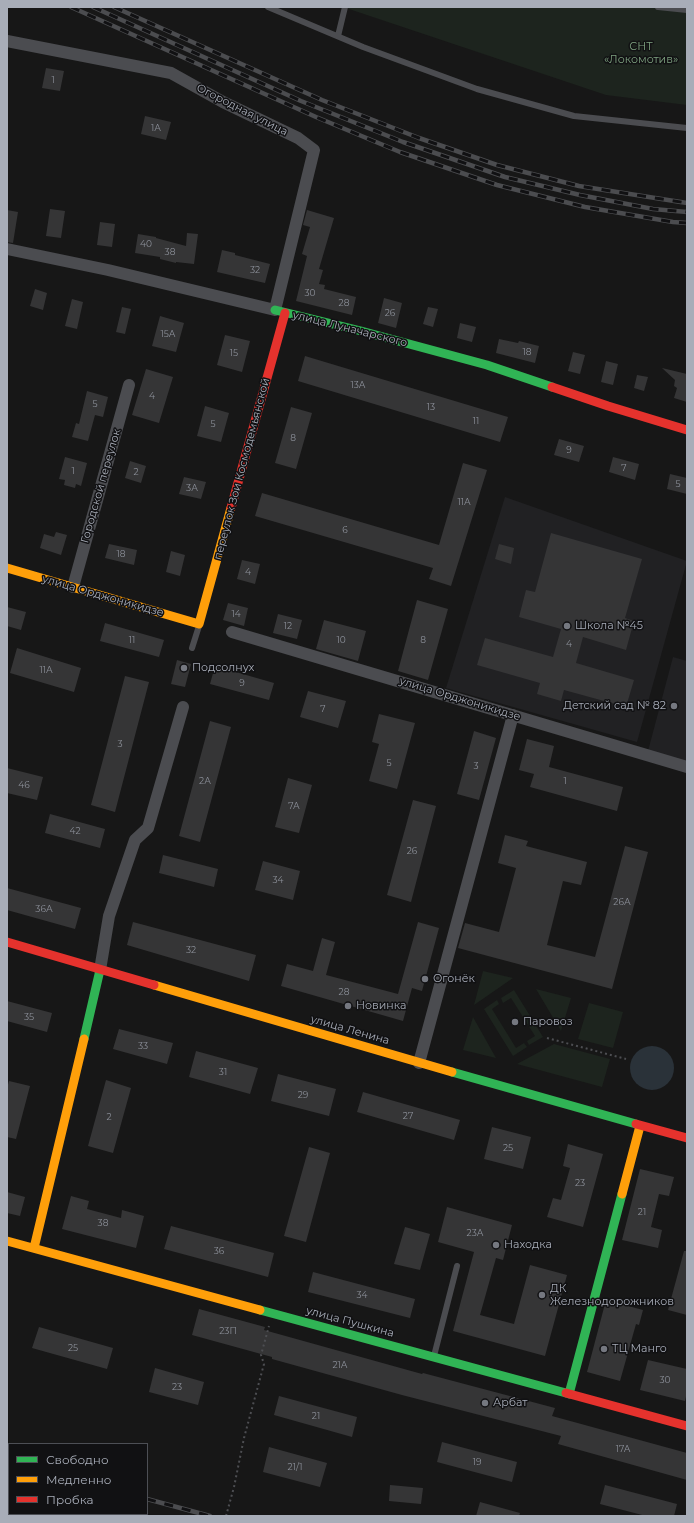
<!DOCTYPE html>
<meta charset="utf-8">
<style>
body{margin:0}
#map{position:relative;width:694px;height:1523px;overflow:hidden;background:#171717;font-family:Montserrat,sans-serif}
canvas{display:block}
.frame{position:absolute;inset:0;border:8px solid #a8adb8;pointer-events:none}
.legend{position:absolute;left:8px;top:1443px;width:140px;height:72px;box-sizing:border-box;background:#111113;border:1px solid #4d4f55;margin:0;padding:5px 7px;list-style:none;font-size:12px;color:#a8adb8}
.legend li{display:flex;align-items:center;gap:8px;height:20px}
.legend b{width:20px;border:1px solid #4d4f55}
</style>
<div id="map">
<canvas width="694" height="1523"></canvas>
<div class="frame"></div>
<ul class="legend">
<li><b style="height:5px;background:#30b455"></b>Свободно</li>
<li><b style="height:5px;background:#ff9f0a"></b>Медленно</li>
<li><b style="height:5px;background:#e5322d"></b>Пробка</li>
</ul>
</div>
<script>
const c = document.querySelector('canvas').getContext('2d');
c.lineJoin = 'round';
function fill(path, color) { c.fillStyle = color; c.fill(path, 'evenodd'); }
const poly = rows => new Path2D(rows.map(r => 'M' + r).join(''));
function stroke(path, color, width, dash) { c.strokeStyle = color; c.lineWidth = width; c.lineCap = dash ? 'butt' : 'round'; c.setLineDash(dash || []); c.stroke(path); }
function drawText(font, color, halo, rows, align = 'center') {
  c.font = font + ' Montserrat,sans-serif'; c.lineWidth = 3; c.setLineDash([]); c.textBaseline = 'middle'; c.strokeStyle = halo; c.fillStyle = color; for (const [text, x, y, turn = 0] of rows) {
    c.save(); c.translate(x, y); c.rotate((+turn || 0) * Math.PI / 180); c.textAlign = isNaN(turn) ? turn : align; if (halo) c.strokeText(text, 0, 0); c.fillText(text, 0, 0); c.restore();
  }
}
const built = poly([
 [505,497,687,561,637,742,446,688],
 [673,657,687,661,687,762,648,751]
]);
const green = poly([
 [343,7,687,7,687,105,606,95],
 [483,971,513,978,474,1005],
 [536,989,571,998,561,1031],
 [514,990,543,1037,529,1045,527,1041,535,1036,511,998,503,1003,501,998],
 [497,1000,499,1004,492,1009,516,1048,524,1043,527,1047,513,1056,484,1009],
 [589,1003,623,1012,613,1048,578,1039],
 [473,1017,496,1058,463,1050],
 [554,1044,610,1059,602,1087,517,1064]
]);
const water = poly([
 '630 1068a22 22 0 1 1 44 0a22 22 0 1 1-44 0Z'
]);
const building = poly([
 [46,68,64,71,60,91,42,88],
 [145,116,171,122,166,140,141,134],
 [50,209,65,211,61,238,46,236],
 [7,210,18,212,13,243,7,242],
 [307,210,334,218,319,269,323,270,319,284,325,285,324,289,356,297,352,315,296,301,307,256,302,254,310,227,303,225],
 [100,222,115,224,112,247,97,245],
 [187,233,198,234,194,264,176,262,176,263,160,259,160,257,135,253,138,234,156,237,156,238,186,246],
 [222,250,235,253,235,255,270,264,265,283,217,272],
 [35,289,47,293,43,310,30,306],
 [384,298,402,303,396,328,378,323],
 [72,299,83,302,77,329,65,326],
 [122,307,131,309,125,334,116,332],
 [428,307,438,309,433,327,423,324],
 [160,316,184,323,176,352,152,346],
 [460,323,476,327,472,342,457,338],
 [225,335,250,341,242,372,217,365],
 [499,339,518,343,519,341,539,346,535,363,496,353],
 [573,352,585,355,580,374,568,371],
 [305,356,508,417,500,442,298,381],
 [606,361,618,364,613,385,601,382],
 [662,368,687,374,687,402,674,398,677,388,674,386,675,380],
 [146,369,173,377,159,423,132,415],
 [637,375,648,377,644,391,634,388],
 [87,391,108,397,103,417,95,415,88,441,72,437,76,423,79,424],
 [205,406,229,413,221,442,197,436],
 [291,407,312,413,296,469,275,463],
 [559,439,584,446,579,462,554,455],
 [65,457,87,463,81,486,76,484,75,488,64,485,65,480,59,479],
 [613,457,639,464,635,480,609,472],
 [130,461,146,466,141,483,125,478],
 [463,463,487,470,451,586,429,579,433,568,255,516,262,493,439,545],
 [670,474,687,478,687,494,667,489],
 [184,477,206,482,201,499,179,494],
 [56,532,67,535,61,555,40,548,44,534,54,537],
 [551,533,642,559,625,618,634,621,626,650,583,637,576,663,634,680,626,707,564,690,561,701,537,694,540,683,477,665,485,638,553,657,561,629,519,617,526,590,535,592],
 [109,544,137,550,134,565,105,558],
 [499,544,514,548,511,564,495,559],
 [171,551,185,555,180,576,166,572],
 [242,560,260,564,255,584,237,579],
 [417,600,448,609,428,680,398,671],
 [228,603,248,608,244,626,223,620],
 [7,607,26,612,21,630,7,626],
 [278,614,302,620,297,639,273,633],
 [324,620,366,631,358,661,316,649],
 [105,623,164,640,159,657,100,641],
 [17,648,81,668,74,692,10,673],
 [177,660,191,664,185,687,171,684],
 [215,666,274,683,269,700,210,684],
 [125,676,149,682,115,812,91,805],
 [308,691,346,701,338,728,300,717],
 [379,714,415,723,397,789,369,781,379,744,372,742],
 [210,721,231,727,200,842,179,836],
 [474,731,496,738,479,800,457,794],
 [527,739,554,746,549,767,623,787,617,811,530,787,534,774,519,770],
 [7,768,43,777,37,800,7,793],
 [288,778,312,785,299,833,275,827],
 [413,800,436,806,411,902,387,895],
 [50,814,105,829,100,848,45,833],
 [505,835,528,841,526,846,587,862,581,885,563,881,547,945,595,957,625,846,648,852,612,989,458,948,465,923,499,932,516,868,498,863],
 [163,855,218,869,214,887,159,873],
 [263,861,300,871,293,900,255,890],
 [7,888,81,908,75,929,7,910],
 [133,922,256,955,249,981,127,945],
 [418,922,439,928,422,991,412,988,403,1021,281,986,287,964,313,971,322,938,335,942,326,975,398,994],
 [7,1001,52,1013,47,1032,7,1021],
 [119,1029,173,1043,167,1064,113,1049],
 [196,1051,258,1068,250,1094,189,1077],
 [278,1074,336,1089,329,1116,271,1101],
 [106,1080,131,1088,113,1153,88,1146],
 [9,1081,30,1086,16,1139,7,1137,7,1088],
 [363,1092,460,1120,454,1140,357,1112],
 [492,1127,531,1137,523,1169,484,1159],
 [568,1144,603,1154,583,1227,547,1217,553,1198,561,1200,570,1168,563,1166],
 [309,1147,330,1153,306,1242,284,1236],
 [640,1169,674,1177,669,1196,659,1194,651,1227,662,1230,658,1248,622,1240],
 [7,1192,25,1197,20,1216,7,1213],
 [71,1196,89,1201,87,1209,121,1218,122,1210,144,1216,136,1248,62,1229],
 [447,1207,512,1225,503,1260,496,1258,480,1315,514,1324,530,1265,567,1275,545,1356,453,1331,474,1252,438,1242],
 [171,1226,274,1253,268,1277,164,1249],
 [405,1227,430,1234,420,1270,394,1264],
 [684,1251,687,1251,687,1315,668,1310],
 [313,1272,415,1299,410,1318,308,1292],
 [606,1300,643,1310,639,1325,636,1324,620,1381,587,1372],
 [199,1309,265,1327,264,1330,422,1374,423,1373,555,1408,552,1416,687,1453,687,1480,558,1444,561,1436,402,1395,272,1359,272,1357,192,1335],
 [39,1327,113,1348,107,1369,32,1348],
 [648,1360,687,1369,687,1392,685,1401,640,1390],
 [155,1368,204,1382,198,1405,149,1392],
 [279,1396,357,1417,352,1437,274,1415],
 [442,1442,517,1462,512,1482,437,1462],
 [269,1447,327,1463,320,1487,263,1472],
 [390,1485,423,1488,421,1504,389,1501],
 [605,1485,677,1504,674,1516,646,1516,600,1504],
 [480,1502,520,1513,519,1516,476,1516]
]);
const path = poly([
 [547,1038,626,1059],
 [226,1516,234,1487,244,1438,264,1364,261,1355,269,1326]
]);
const lane = poly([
 [268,7,363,47,477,89,574,116,687,128],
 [658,7,687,10],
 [338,36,345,7],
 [192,648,199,626],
 [434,1356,457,1266]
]);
const street = poly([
 [7,41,171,73,223,102,298,138,314,150,275,310,108,270,7,249],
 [73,587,129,385],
 [232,632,687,767],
 [100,970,109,916,135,840,148,828,183,707],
 [419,1063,513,715]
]);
const fast = poly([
 [275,310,361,331,487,365,552,387],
 [84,1039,100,970],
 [452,1072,636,1124],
 [260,1310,566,1393],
 [569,1394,622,1194]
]);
const slow = poly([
 [7,568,199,624,231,508],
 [154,985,452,1072],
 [622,1194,640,1126],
 [7,1241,260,1310],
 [34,1248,84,1039]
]);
const jam = poly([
 [552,387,608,406,687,430],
 [231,508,285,313],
 [7,942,154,985],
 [636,1124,687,1138],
 [566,1393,687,1426]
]);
const rail = poly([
 [71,7,316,117,400,152,497,185,585,207,673,222,687,223],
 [93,7,301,101,403,142,505,177,580,195,653,209,687,212],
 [114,7,322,100,419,138,497,165,579,186,687,203],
 [7,1447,9,1448],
 [7,1461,9,1462],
 [7,1479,9,1480],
 [7,1489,9,1490],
 [147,1499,210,1516],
 [7,1505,9,1505],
 [42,1514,49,1516],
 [97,1514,105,1516],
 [134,1514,141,1516]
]);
const markers = [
 [567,626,4,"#757880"],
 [184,668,4,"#757880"],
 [674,706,4,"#757880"],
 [425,979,4,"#757880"],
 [348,1006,4,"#757880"],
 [515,1022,4,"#757880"],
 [496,1245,4,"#757880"],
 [542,1295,4,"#757880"],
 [604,1349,4,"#757880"],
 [485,1403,4,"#757880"]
];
const numberNames = [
 ["1",53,80],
 ["1А",156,128],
 ["40",146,244],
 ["38",170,252],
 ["32",255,270],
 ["30",310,293],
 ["28",344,303],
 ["26",390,313],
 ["15А",168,334],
 ["18",527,352],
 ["15",234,353],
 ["13А",358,385],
 ["4",152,396],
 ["5",95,404],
 ["13",431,407],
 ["11",476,421],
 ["5",213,424],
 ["8",293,438],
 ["9",569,450],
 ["7",624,468],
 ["1",73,471],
 ["2",136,472],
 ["5",678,484],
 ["3А",192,488],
 ["11А",464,502],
 ["6",345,530],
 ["18",121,554],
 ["4",248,572],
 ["14",236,614],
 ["12",288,626],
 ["11",132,640],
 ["10",341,640],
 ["8",423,640],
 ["4",569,644],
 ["11А",46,670],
 ["9",242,683],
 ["7",323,709],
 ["3",120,744],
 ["5",389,763],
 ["3",476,766],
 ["2А",205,781],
 ["1",565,781],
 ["46",24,785],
 ["7А",294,806],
 ["42",75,831],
 ["26",412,851],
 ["34",278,880],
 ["26А",622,902],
 ["36А",44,909],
 ["32",191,950],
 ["28",344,992],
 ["35",29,1017],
 ["33",143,1046],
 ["31",223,1072],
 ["29",303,1095],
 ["27",408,1116],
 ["2",109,1117],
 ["25",508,1148],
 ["23",580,1183],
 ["21",642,1212],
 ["38",103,1223],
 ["23А",475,1233],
 ["36",219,1251],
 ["34",362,1295],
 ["23П",228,1331],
 ["25",73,1348],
 ["21А",340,1365],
 ["30",665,1380],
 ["23",177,1387],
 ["21",316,1416],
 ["17А",623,1449],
 ["19",477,1462],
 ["21/1",295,1467]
];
const parkNames = [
 ["СНТ",641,47],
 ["«Локомотив»",641,60]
];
const streetNames = [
 ["Огородная улица",242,110,27],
 ["улица Луначарского",350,329,14],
 ["переулок Зои Космодемьянской",242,469,-75],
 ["Городской переулок",101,486,-74],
 ["улица Орджоникидзе",103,596,16],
 ["улица Орджоникидзе",460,699,17],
 ["улица Ленина",350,1030,16],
 ["улица Пушкина",350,1322,15]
];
const poiNames = [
 ["Школа №45",575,626],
 ["Подсолнух",192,668],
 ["Детский сад № 82",666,706,"right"],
 ["Огонёк",433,979],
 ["Новинка",356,1006],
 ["Паровоз",523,1022],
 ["Находка",504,1245],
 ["ДК",550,1289],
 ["Железнодорожников",550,1302],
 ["ТЦ Манго",612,1349],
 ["Арбат",493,1403]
];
fill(built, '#212123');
fill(green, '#1d241e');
fill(water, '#2a3239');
fill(building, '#353536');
stroke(path, '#4d4e52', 2, [2, 3]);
stroke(lane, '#4b4c50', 6);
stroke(street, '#4b4c50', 12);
stroke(fast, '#30b455', 9);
stroke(slow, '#ff9f0a', 9);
stroke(jam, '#e5322d', 9);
stroke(rail, '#4b4c4f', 4.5);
stroke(rail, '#111113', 3, [9]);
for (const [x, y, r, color] of markers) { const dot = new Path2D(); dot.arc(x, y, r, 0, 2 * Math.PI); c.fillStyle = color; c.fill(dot); stroke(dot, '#111113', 1.5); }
drawText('9px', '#8b8f98', null, numberNames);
drawText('11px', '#7fa381', '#111113', parkNames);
drawText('11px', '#a8adb8', '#111113', streetNames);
drawText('11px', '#a8adb8', '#111113', poiNames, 'left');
</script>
